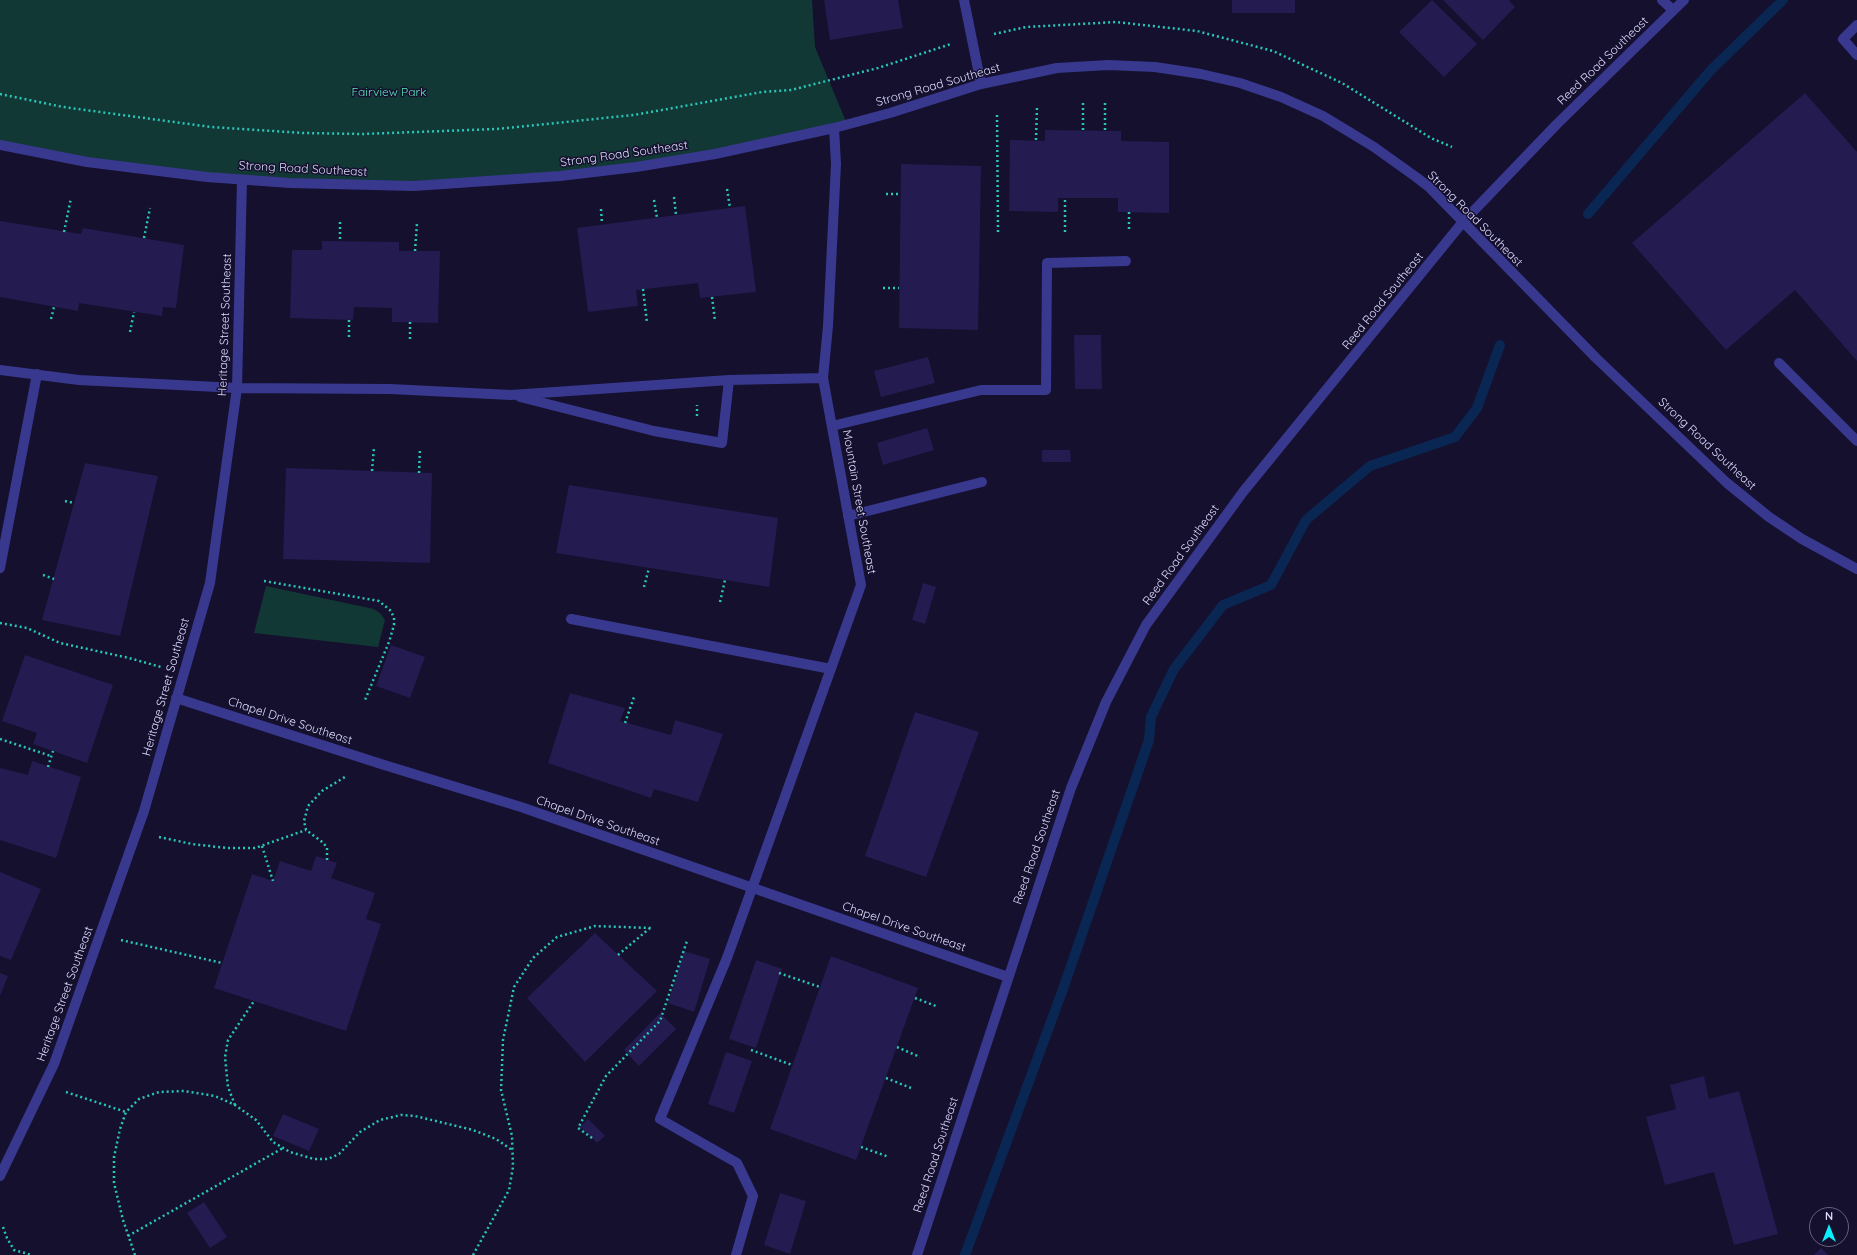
<!DOCTYPE html>
<style>
body{margin:0}
#map{position:relative;width:1857px;height:1255px;overflow:hidden;background:#14102e;font-family:Quicksand,sans-serif}
canvas{display:block}
.north{position:absolute;left:1809px;top:1207px;width:40px;height:40px;box-sizing:border-box;background:#14102e;border:1px solid #656282;border-radius:50%;rotate:0deg;font-size:11px;font-weight:700;line-height:16px;text-align:center;color:#dfdcff}
.north::after{content:'';display:block;margin:auto;width:14px;height:18px;background:#08efff;clip-path:polygon(50% 0,100% 100%,50% 72%,0 100%)}
</style>
<div id="map">
<canvas width="1857" height="1255"></canvas>
<div class="north">N</div>
</div>
<script>
const c = document.querySelector('canvas').getContext('2d');
c.lineJoin = 'round';
function fill(path, color) { c.fillStyle = color; c.fill(path, 'evenodd'); }
const poly = rows => new Path2D(rows.map(r => 'M' + r).join(''));
function stroke(path, color, width, dash) { c.strokeStyle = color; c.lineWidth = width; c.lineCap = dash ? 'butt' : 'round'; c.setLineDash(dash || []); c.stroke(path); }
function drawText(font, color, halo, rows, align = 'center') {
  c.font = font + ' Quicksand,sans-serif'; c.lineWidth = 3; c.setLineDash([]); c.textBaseline = 'middle'; c.strokeStyle = halo; c.fillStyle = color; for (const [text, x, y, turn = 0] of rows) {
    c.save(); c.translate(x, y); c.rotate((+turn || 0) * Math.PI / 180); c.textAlign = isNaN(turn) ? turn : align; if (halo) c.strokeText(text, 0, 0); c.fillText(text, 0, 0); c.restore();
  }
}
const green = poly([
 [0,0,812,0,815,47,847,124,636,167,414,186,207,177,0,145],
 [266,586,374,609,381,614,385,620,378,647,254,633]
]);
const stream = poly([
 [1588,214,1711,70,1783,0],
 [965,1255,1063,989,1149,740,1151,717,1174,669,1223,605,1271,585,1306,520,1370,466,1455,437,1477,408,1500,345]
]);
const building = poly([
 [824,0,898,0,903,28,830,40],
 [1232,0,1295,0,1295,13,1232,13],
 [1432,0,1477,44,1444,77,1399,32],
 [1443,0,1509,0,1515,7,1483,40],
 [1805,93,1857,152,1857,361,1795,290,1726,350,1632,243],
 [1045,130,1121,131,1121,141,1169,142,1169,213,1118,212,1118,198,1058,198,1058,212,1009,211,1010,140,1045,141],
 [901,164,981,166,978,330,899,328],
 [745,206,756,292,700,298,698,283,636,290,638,306,588,312,577,228],
 [0,221,81,234,83,228,184,245,176,308,163,307,162,316,79,303,78,311,0,297],
 [322,241,399,242,399,251,440,251,438,323,392,322,392,308,354,307,353,320,290,318,292,250,322,250],
 [1074,335,1101,335,1102,389,1075,389],
 [928,357,935,383,881,397,874,371],
 [927,428,934,450,883,465,877,443],
 [1042,450,1070,450,1071,462,1042,462],
 [85,463,158,476,120,636,42,620],
 [286,468,432,473,430,563,283,559],
 [569,485,778,518,769,587,556,553],
 [923,583,936,587,925,624,912,620],
 [391,645,425,657,410,698,376,686],
 [25,655,113,685,87,763,33,744,37,733,2,721],
 [570,693,625,708,620,721,671,735,675,720,723,734,698,802,654,789,651,798,548,763],
 [915,712,979,732,926,877,865,856],
 [32,761,81,777,56,858,0,840,0,768,28,775],
 [316,856,337,863,331,878,375,893,366,919,381,924,346,1031,214,988,252,874,273,881,280,861,311,871],
 [0,872,41,889,11,960,0,956],
 [595,933,657,991,585,1062,527,998],
 [684,951,710,959,694,1012,668,1003],
 [831,956,918,988,856,1160,770,1129],
 [756,960,782,969,756,1048,729,1039],
 [0,973,8,976,0,996],
 [660,1013,676,1029,639,1066,624,1050],
 [726,1052,752,1061,734,1113,708,1104],
 [1704,1076,1709,1099,1739,1091,1778,1234,1734,1245,1714,1172,1665,1185,1646,1117,1676,1109,1670,1085],
 [283,1114,319,1129,309,1151,273,1136],
 [588,1119,605,1136,597,1143,580,1127],
 [780,1193,806,1201,790,1254,764,1245],
 [204,1202,227,1237,210,1248,187,1213],
 [1821,1248,1828,1255,1814,1255]
]);
const path = poly([
 [994,34,1026,27,1116,22,1197,31,1273,51,1342,83,1431,138,1452,147],
 [0,94,63,107,211,127,303,133,362,134,497,129,634,115,762,92,791,90,878,68,951,44],
 [1083,103,1083,131],
 [1105,103,1105,131],
 [997,115,998,233],
 [1036,140,1037,107],
 [727,189,730,208],
 [886,194,901,194],
 [674,197,676,215],
 [654,200,657,218],
 [601,209,602,224],
 [1129,212,1129,231],
 [340,222,340,241],
 [64,232,71,198],
 [1065,232,1065,198],
 [144,238,150,208],
 [415,251,417,223],
 [883,288,899,288],
 [643,289,647,323],
 [712,297,715,321],
 [51,319,54,307],
 [349,320,349,339],
 [410,322,410,339],
 [130,332,134,312],
 [697,416,697,405],
 [372,471,374,447],
 [419,473,420,448],
 [65,501,74,503],
 [43,575,54,579],
 [264,581,379,601,391,611,394,618,394,625,389,642,365,700],
 [644,587,649,568],
 [720,602,725,580],
 [0,623,27,628,60,643,129,658,161,667],
 [625,723,634,697],
 [0,739,51,756],
 [48,767,53,751],
 [159,837,192,844,227,848,255,848,306,830],
 [262,846,273,881],
 [327,860,327,847,321,841,306,830,304,821,308,806,322,791,345,777],
 [121,940,222,963],
 [618,955,650,928],
 [779,973,820,987],
 [915,998,936,1006],
 [897,1047,920,1057],
 [751,1050,792,1065],
 [886,1078,911,1088],
 [66,1092,126,1112],
 [235,1105,228,1087,225,1057,228,1040,254,1001],
 [592,1138,578,1128,606,1076,660,1021,687,941],
 [861,1147,889,1157],
 [3,1227,7,1238,14,1250,32,1255],
 [128,1236,283,1148],
 [135,1255,123,1220,114,1183,114,1157,120,1129,126,1112,139,1099,159,1092,184,1091,215,1096,235,1105,256,1120,273,1142,290,1152,314,1159,328,1159,339,1154,360,1132,380,1120,401,1115,415,1116,473,1130,496,1139,512,1150],
 [473,1255,509,1190,513,1167,512,1136,501,1090,503,1040,514,987,533,958,557,937,595,926,651,928]
]);
const minor = poly([
 [964,0,981,84],
 [1662,0,1673,10],
 [1857,25,1843,39,1857,55],
 [0,145,87,162,207,177,290,183,414,186,560,176,636,167,715,154,834,128,890,113,981,84,1057,68,1108,65,1155,67,1201,74,1240,83,1281,97,1323,116,1374,147,1416,177,1429,187,1596,358,1727,483,1769,517,1802,539,1857,569],
 [1779,363,1857,441],
 [0,370,79,380,237,388,390,389,511,395,729,380,823,378],
 [520,397,654,431,722,443,729,380],
 [832,426,981,390,1046,390,1047,263,1126,261],
 [848,516,982,482],
 [0,568,37,374],
 [571,619,831,669],
 [176,698,381,764,521,807,1008,977],
 [0,1176,54,1064,144,811,210,583,237,388,242,180],
 [736,1255,753,1196,737,1163,660,1119,727,958,861,585,823,378,828,326,836,164,834,128],
 [917,1255,1071,788,1106,702,1146,625,1243,492,1462,223,1557,124,1684,0]
]);
const streetNames = [
 ["Reed Road Southeast",1603,61,-44],
 ["Strong Road Southeast",938,85,-16],
 ["Strong Road Southeast",624,154,-8],
 ["Strong Road Southeast",303,169,3],
 ["Strong Road Southeast",1475,219,45],
 ["Reed Road Southeast",1383,301,-51],
 ["Heritage Street Southeast",225,325,-88],
 ["Strong Road Southeast",1707,444,43],
 ["Mountain Street Southeast",859,502,80],
 ["Reed Road Southeast",1181,555,-54],
 ["Heritage Street Southeast",166,687,-74],
 ["Chapel Drive Southeast",290,721,18],
 ["Chapel Drive Southeast",598,821,19],
 ["Reed Road Southeast",1037,847,-71],
 ["Chapel Drive Southeast",904,927,19],
 ["Heritage Street Southeast",65,994,-70],
 ["Reed Road Southeast",936,1155,-72]
];
const parkNames = [
 ["Fairview Park",389,92]
];
fill(green, '#123835');
stroke(stream, '#0a2753', 10);
fill(building, '#241b50');
stroke(path, '#29c7b8', 2.5, [2, 3]);
stroke(minor, '#39388f', 10);
drawText('12px', '#dfdcff', '#14102e', streetNames);
drawText('12px', '#5fe8c1', '#14102e', parkNames);
</script>
